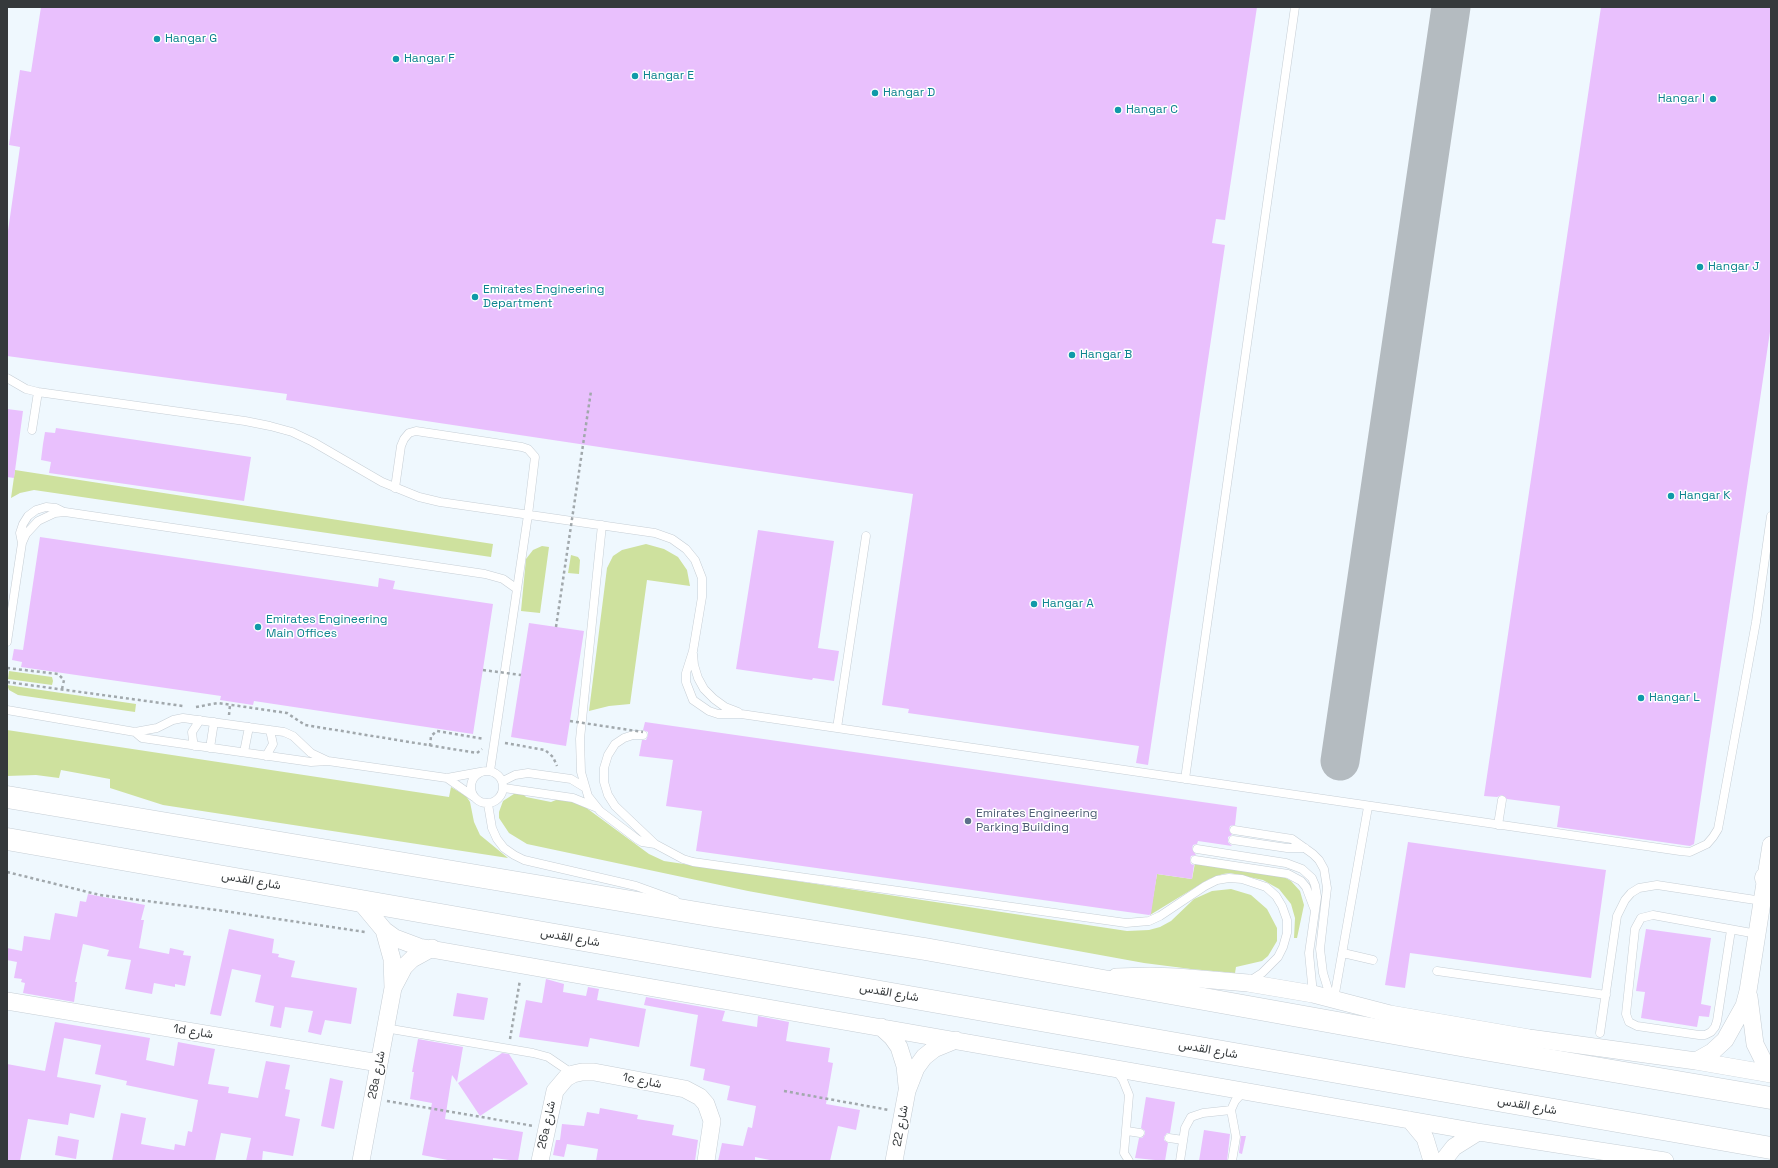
<!DOCTYPE html>
<meta charset="utf-8">
<style>
body{margin:0}
#map{position:relative;width:1778px;height:1168px;overflow:hidden;background:#eff8fe;font-family:"Space Grotesk",sans-serif}
canvas{display:block}
.frame{position:absolute;inset:0;border:8px solid #35393b;pointer-events:none}
</style>
<div id="map">
<canvas width="1778" height="1168"></canvas>
<div class="frame"></div>
</div>
<script>
const c = document.querySelector('canvas').getContext('2d');
c.lineJoin = 'round';
function fill(path, color) { c.fillStyle = color; c.fill(path, 'evenodd'); }
const poly = rows => new Path2D(rows.map(r => 'M' + r).join(''));
function stroke(path, color, width, dash) { c.strokeStyle = color; c.lineWidth = width; c.lineCap = dash ? 'butt' : 'round'; c.setLineDash(dash || []); c.stroke(path); }
function drawText(font, color, halo, rows, align = 'center') {
  c.font = font + ' "Space Grotesk",Vazirmatn,sans-serif'; c.lineWidth = 3; c.setLineDash([]); c.textBaseline = 'middle'; c.strokeStyle = halo; c.fillStyle = color; for (const [text, x, y, turn = 0] of rows) {
    c.save(); c.translate(x, y); c.rotate((+turn || 0) * Math.PI / 180); c.textAlign = isNaN(turn) ? turn : align; if (halo) c.strokeText(text, 0, 0); c.fillText(text, 0, 0); c.restore();
  }
}
const green = poly([
 [15,470,493,544,491,557,34,490,20,493,11,498],
 [646,544,664,549,678,557,687,570,690,586,647,580,630,704,609,706,589,711,607,568,613,556,622,550],
 [542,546,549,547,540,613,521,611,526,559,533,550],
 [571,555,578,557,580,560,579,574,568,573],
 [9,671,52,677,53,681,52,685,8,679],
 [7,685,136,704,135,712,18,695,9,690],
 [7,730,449,797,451,787,466,796,470,802,474,822,480,835,508,858,163,805,110,788,110,779,61,770,59,778,36,775,7,776],
 [517,792,522,793,526,797,551,802,561,798,581,804,649,854,664,861,1127,931,1149,930,1160,927,1171,921,1194,899,1212,891,1231,889,1251,895,1267,909,1277,928,1277,941,1268,956,1262,961,1236,967,1235,973,1191,969,1144,963,748,891,527,844,509,833,499,818,499,812,503,801],
 [1195,863,1284,877,1291,881,1300,891,1304,905,1297,938,1294,938,1295,918,1291,904,1279,889,1263,880,1230,873,1223,874,1209,879,1150,915,1157,874,1192,879]
]);
const taxiway = poly([
 [1340,761,1451,7]
]);
const building = poly([
 [41,7,1257,7,1225,220,1216,219,1212,243,1225,245,1148,765,1136,763,1139,746,908,713,909,709,882,705,913,494,286,400,287,394,7,356,7,238,20,147,9,145,20,70,31,72],
 [1601,7,1771,7,1771,325,1694,844,1690,846,1557,827,1560,806,1507,799,1502,795,1497,797,1484,796],
 [7,409,23,411,14,478,7,477],
 [56,428,251,457,244,501,49,473,51,462,41,460,43,444,45,432,55,433],
 [758,530,834,541,818,648,839,651,834,681,813,678,812,680,736,669],
 [40,537,378,587,379,578,395,581,393,589,493,604,473,734,254,701,253,705,220,700,221,696,21,667,22,662,12,660,14,649,23,650],
 [529,623,584,631,566,746,511,737],
 [645,722,1237,807,1235,825,1230,826,1229,830,1232,835,1228,837,1228,842,1232,846,1198,841,1197,844,1193,845,1192,849,1196,855,1191,856,1190,860,1191,864,1194,865,1192,879,1157,874,1151,914,1149,915,696,851,702,811,666,806,673,760,639,756,642,740,646,740,648,735,648,732,643,730],
 [1408,842,1606,870,1591,978,1410,953,1405,988,1385,985],
 [88,894,145,905,141,920,144,920,139,948,169,954,170,948,184,951,183,955,191,956,185,986,175,984,175,987,154,983,152,994,125,989,131,960,107,956,109,950,83,944,75,982,77,982,74,1002,23,993,25,983,21,982,22,979,14,978,17,962,7,960,7,948,22,951,24,936,50,940,55,913,77,917,80,901,86,902],
 [229,929,274,939,272,953,279,954,278,957,295,961,291,977,357,988,351,1024,325,1020,321,1035,308,1032,313,1011,285,1007,281,1028,270,1026,274,1006,255,1002,261,975,232,969,221,1016,210,1014],
 [1646,929,1711,938,1701,1004,1711,1006,1709,1017,1699,1016,1697,1027,1641,1018,1645,992,1636,991],
 [546,979,564,984,563,992,586,996,588,987,599,989,597,1000,646,1009,639,1047,590,1038,588,1047,519,1037,526,1000,542,1003],
 [457,993,488,998,484,1020,453,1016],
 [646,997,725,1011,722,1021,757,1027,758,1016,789,1022,786,1041,830,1048,828,1062,833,1063,826,1104,860,1110,856,1130,838,1126,830,1161,775,1161,755,1157,755,1161,718,1161,722,1143,743,1146,748,1127,752,1128,756,1106,727,1100,730,1086,703,1080,705,1069,690,1066,698,1015,644,1005],
 [55,1022,150,1038,146,1060,174,1066,178,1042,215,1049,208,1084,229,1087,228,1093,258,1098,266,1061,290,1065,285,1089,290,1090,285,1116,300,1119,293,1156,263,1151,262,1161,246,1161,251,1138,221,1133,215,1161,112,1161,121,1113,146,1118,141,1144,174,1150,175,1144,185,1146,188,1131,192,1132,198,1100,126,1085,127,1081,95,1074,101,1045,64,1038,57,1077,101,1085,94,1118,70,1113,68,1125,28,1119,20,1161,7,1161,7,1064,45,1071],
 [418,1039,463,1047,457,1082,452,1075,445,1119,523,1132,518,1161,493,1158,493,1161,453,1161,422,1155,432,1103,410,1099,414,1072,412,1072],
 [502,1053,509,1054,528,1084,480,1116,458,1083],
 [330,1078,343,1081,334,1129,321,1126],
 [1146,1097,1175,1102,1170,1133,1167,1133,1164,1137,1164,1140,1168,1143,1165,1161,1135,1158,1139,1138,1142,1138,1145,1134,1145,1131,1141,1128],
 [600,1108,638,1115,637,1119,674,1125,672,1135,698,1140,695,1161,596,1161,598,1149,567,1144,564,1157,553,1155,556,1140,560,1140,562,1124,584,1126,587,1112,599,1114],
 [1204,1130,1230,1134,1227,1161,1199,1161],
 [58,1136,79,1140,76,1159,55,1155],
 [1241,1136,1246,1136,1242,1154,1239,1153]
]);
const path = poly([
 [7,668,58,674,64,680,62,689],
 [7,682,183,706],
 [196,707,218,703,287,713,305,725,477,753,482,749],
 [229,715,230,705],
 [505,743,545,750,553,757,557,766],
 [430,746,431,736,437,731,484,739],
 [7,872,100,895,217,910,365,932],
 [510,1039,520,980],
 [784,1091,889,1110],
 [387,1101,534,1126]
]);
const lane = poly([
 [7,378,26,389,38,392,245,421,270,426,292,432,313,442,382,482,419,497,440,502,655,533,672,539,686,549,695,560,702,578,702,597,693,651,686,673,686,682,693,700,709,711,718,714,741,714,1680,851,1690,852,1707,844,1713,837,1718,829,1756,622,1771,516],
 [32,430,38,392],
 [395,488,401,446,404,439,409,433,416,431,522,447,528,449,535,457,528,515,490,771],
 [602,525,580,739,581,772,588,796,600,811,637,839,642,842,655,844],
 [22,543,26,534,38,521,55,513,65,512,485,574,503,579,517,589],
 [7,642,22,543,20,533,23,524,28,516,36,510,46,507,56,508,62,511],
 [693,654,694,665,698,678,704,689,714,699,725,707,738,712],
 [7,710,135,732,157,728,173,720,183,718,284,732,293,736,311,753,328,761],
 [837,728,866,536],
 [135,732,142,738,311,762,328,761,447,778,480,772],
 [643,735,633,735,624,738,615,744,608,755,604,768,604,782,608,795,615,806,655,844,683,859,693,862,1126,923,1149,921,1160,916,1205,886,1217,880,1229,878,1242,879,1266,887,1276,896,1282,906,1287,920,1287,933,1283,947,1278,957,1262,973,1248,982],
 [195,746,193,741,192,732,200,720],
 [210,748,214,722],
 [244,752,249,727],
 [266,756,273,744,270,730],
 '471 787a16 16 0 1 1 32 0a16 16 0 1 1-32 0Z',
 [447,778,474,797],
 [1185,779,1295,7],
 [503,781,515,775,528,773,571,779,584,787],
 [504,788,573,798,595,807],
 [488,804,492,828,497,839,504,848,514,855,524,860,636,886,675,900],
 [1498,825,1502,800],
 [1234,830,1292,839,1313,854,1319,860,1324,869,1327,888,1320,949,1323,973,1331,999],
 [1233,840,1287,848,1305,848],
 [1197,849,1286,863,1302,869,1312,878,1315,885,1317,897,1309,953,1313,994],
 [1195,860,1288,874,1301,881,1306,887,1314,908],
 [1731,930,1717,1021,1715,1027,1711,1032,1705,1035,1699,1035,1637,1026,1629,1022,1626,1014,1635,929,1641,918,1653,915,1757,934],
 [1343,953,1373,960],
 [1437,971,1606,995],
 [1334,999,1368,807],
 [385,1028,533,1053,548,1057,573,1074],
 [1600,1033,1617,916,1625,900,1631,893,1639,888,1657,885,1762,901],
 [1116,1070,1123,1080,1129,1095,1124,1153,1129,1161],
 [1127,1131,1140,1133],
 [1169,1138,1183,1140],
 [1180,1161,1185,1128,1191,1117,1203,1113,1231,1110],
 [1232,1161,1236,1137,1231,1110,1235,1101,1244,1091]
]);
const street = poly([
 [359,900,384,930,395,938,419,947,1478,1132,1665,1161],
 [1116,977,1150,976,1177,977,1248,983,1313,994,1390,1014,1529,1038,1696,1061,1771,1074],
 [394,986,404,967,412,959,432,948],
 [1749,997,1755,1044,1764,1062,1771,1070],
 [7,1001,379,1063],
 [881,1027,892,1037,899,1047,905,1066,907,1086],
 [1696,1061,1712,1052,1725,1040,1744,1006,1748,991,1771,845],
 [1410,1120,1425,1138,1432,1161],
 [361,1161,393,988,392,959,384,930],
 [540,1161,555,1091,566,1078,573,1074,582,1072,594,1072,685,1089,700,1097,706,1104,712,1121,706,1161],
 [894,1161,907,1091,916,1068,924,1057,934,1049,956,1040],
 [1443,1161,1454,1147,1478,1132]
]);
const secondary = poly([
 [7,797,715,916,925,949,1466,1046,1771,1098],
 [7,839,1771,1148],
 [1766,878,1771,879]
]);
const pathBridge = poly([
 [556,627,591,391],
 [483,670,521,675],
 [570,721,643,732]
]);
const markers = [
 [157,39,4,"#0f9aa8"],
 [396,59,4,"#0f9aa8"],
 [635,76,4,"#0f9aa8"],
 [875,93,4,"#0f9aa8"],
 [1713,99,4,"#0f9aa8"],
 [1118,110,4,"#0f9aa8"],
 [1700,267,4,"#0f9aa8"],
 [475,297,4,"#0f9aa8"],
 [1072,355,4,"#0f9aa8"],
 [1671,496,4,"#0f9aa8"],
 [1034,604,4,"#0f9aa8"],
 [258,627,4,"#0f9aa8"],
 [1641,698,4,"#0f9aa8"],
 [968,821,4,"#5c6f8a"]
];
const cultureNames = [
 ["Hangar G",165,39],
 ["Hangar F",404,59],
 ["Hangar E",643,76],
 ["Hangar D",883,93],
 ["Hangar I",1705,99,"right"],
 ["Hangar C",1126,110],
 ["Hangar J",1708,267],
 ["Emirates Engineering",483,290],
 ["Department",483,304],
 ["Hangar B",1080,355],
 ["Hangar K",1679,496],
 ["Hangar A",1042,604],
 ["Emirates Engineering",266,620],
 ["Main Offices",266,634],
 ["Hangar L",1649,698]
];
const serviceNames = [
 ["Emirates Engineering",976,814],
 ["Parking Building",976,828]
];
const streetNames = [
 ["شارع القدس",251,881,10],
 ["شارع القدس",570,938,10],
 ["شارع القدس",889,993,10],
 ["1d شارع",193,1032,9],
 ["شارع القدس",1208,1050,10],
 ["28a شارع",377,1075,-79],
 ["1c شارع",642,1081,11],
 ["شارع القدس",1527,1106,10],
 ["26a شارع",547,1125,-78],
 ["شارع 22",901,1126,-80]
];
fill(green, '#cee19e');
stroke(taxiway, '#b4bbc0', 39);
fill(building, '#e9c0fd');
stroke(lane, '#c6ced5', 9);
stroke(street, '#c6ced5', 18);
stroke(secondary, '#c6ced5', 23);
stroke(path, '#a1a8ac', 2.5, [3, 3]);
stroke(lane, '#fff', 8);
stroke(street, '#fff', 17);
stroke(secondary, '#fff', 22);
stroke(pathBridge, '#a1a8ac', 2.5, [3, 3]);
for (const [x, y, r, color] of markers) { const dot = new Path2D(); dot.arc(x, y, r, 0, 2 * Math.PI); c.fillStyle = color; c.fill(dot); stroke(dot, '#fff', 1.5); }
drawText('12px', '#0d838f', '#fff', cultureNames, 'left');
drawText('12px', '#4e5e75', '#fff', serviceNames, 'left');
drawText('12px', '#35393b', '#fff', streetNames);
</script>
